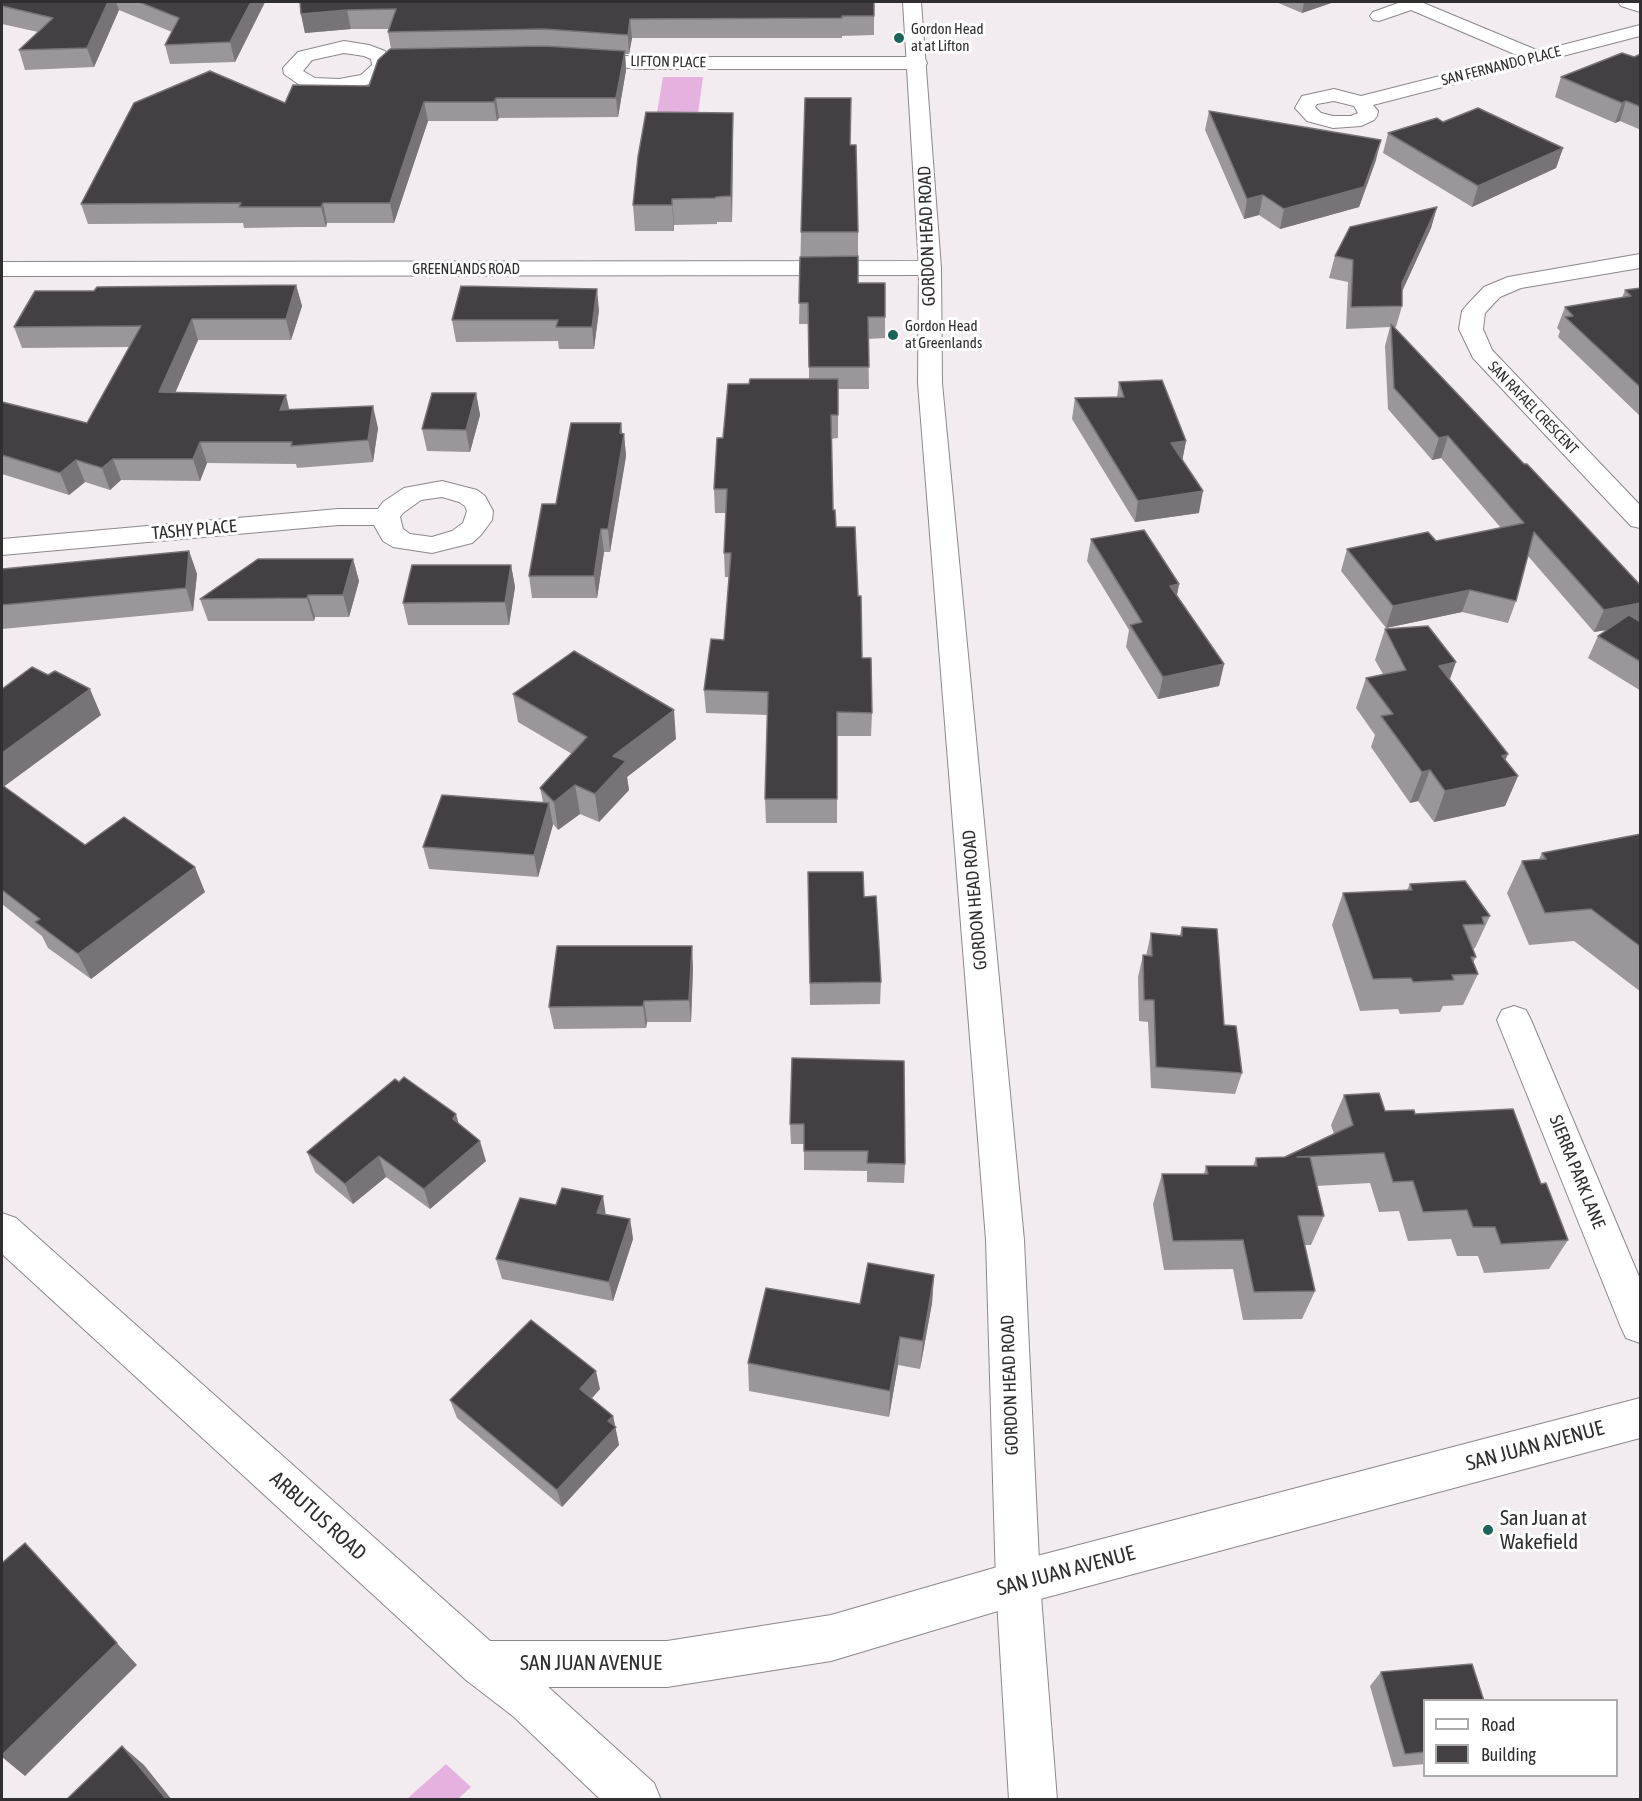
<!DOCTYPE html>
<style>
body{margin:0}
#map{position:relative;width:1642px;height:1801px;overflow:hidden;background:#f2ecf1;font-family:"Asap Condensed",sans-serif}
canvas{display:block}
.frame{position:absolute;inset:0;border:3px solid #302e30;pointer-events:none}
.legend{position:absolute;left:1423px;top:1699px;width:195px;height:78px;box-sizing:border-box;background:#fff;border:2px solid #acabac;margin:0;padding:8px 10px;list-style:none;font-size:18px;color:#302e30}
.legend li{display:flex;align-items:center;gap:12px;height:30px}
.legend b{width:30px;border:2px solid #acabac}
</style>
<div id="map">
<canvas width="1642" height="1801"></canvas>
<div class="frame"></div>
<ul class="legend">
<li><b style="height:8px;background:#fff"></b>Road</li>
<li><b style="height:16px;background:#443f43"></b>Building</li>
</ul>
</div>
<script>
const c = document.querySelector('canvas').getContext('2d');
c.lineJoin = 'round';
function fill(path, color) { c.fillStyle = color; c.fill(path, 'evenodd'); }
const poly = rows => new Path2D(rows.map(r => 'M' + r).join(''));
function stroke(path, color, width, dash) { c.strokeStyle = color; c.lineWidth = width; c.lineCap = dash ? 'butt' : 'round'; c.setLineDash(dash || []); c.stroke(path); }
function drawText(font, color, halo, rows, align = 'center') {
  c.font = font + ' "Asap Condensed",sans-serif'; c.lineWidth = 6; c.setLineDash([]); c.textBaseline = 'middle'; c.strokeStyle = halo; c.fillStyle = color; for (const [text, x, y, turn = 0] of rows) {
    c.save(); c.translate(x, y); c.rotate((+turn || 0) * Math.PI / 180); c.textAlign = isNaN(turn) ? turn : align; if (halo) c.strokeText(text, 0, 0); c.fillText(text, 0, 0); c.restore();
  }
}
const green = poly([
 [663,77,703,77,695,136,653,136],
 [446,1764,471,1787,458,1799,407,1799]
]);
const minor = poly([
 [1401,2,1421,2,1539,51,1640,25,1640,36,1373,105,1378,111,1377,116,1374,120,1361,126,1333,128,1307,121,1295,108,1302,96,1334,89,1361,96,1519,56,1411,10,1379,21,1373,20,1370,16,1373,12,1401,2],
 [1334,101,1354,106,1358,113,1351,116,1333,116,1321,113,1315,107,1317,104,1334,101],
 [1618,2,1640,2,1640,12,1621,6,1618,2],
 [344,41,369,45,385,51,391,60,392,67,374,83,339,91,304,88,284,74,283,68,298,52,344,41],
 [344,53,364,56,371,59,372,65,361,75,339,79,315,78,303,71,312,60,344,53],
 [580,53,641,57,918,57,925,59,927,63,925,67,918,69,641,69,573,63,571,59,573,55,580,53],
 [1640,254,1640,268,1521,288,1500,297,1485,313,1483,329,1492,350,1640,505,1640,528,1631,526,1473,358,1459,329,1462,311,1466,306,1484,287,1508,277,1640,254],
 [930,261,938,263,941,268,938,273,930,275,2,276,2,262,930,261],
 [442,481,477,490,485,496,493,511,492,520,481,535,472,543,432,553,393,547,383,541,374,525,338,525,2,555,2,539,338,509,378,509,383,502,404,488,442,481],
 [442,497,459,502,465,506,467,511,463,523,452,531,432,537,410,534,403,529,400,517,403,513,421,500,442,497],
 [1514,1006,1526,1010,1531,1020,1640,1279,1640,1343,1626,1338,1620,1325,1497,1020,1502,1010,1514,1006],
 [1640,1398,1640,1438,1018,1605,831,1661,667,1687,482,1687,466,1680,459,1664,466,1648,482,1641,667,1641,831,1615,1018,1561,1640,1398]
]);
const major = poly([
 [903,2,921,2,941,268,942,383,1024,1240,1040,1583,1057,1800,1009,1800,996,1583,986,1240,918,383,919,268,903,2],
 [2,1213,16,1218,498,1648,546,1685,654,1783,661,1800,601,1800,514,1717,466,1680,2,1254,2,1213]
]);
const wall = poly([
 [2,2,265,2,235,62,170,64,165,45,172,32,119,10,94,67,25,70,19,50,38,32,2,24],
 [300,2,874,16,874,35,842,36,842,38,632,38,629,54,625,54,626,70,618,117,499,118,497,121,428,121,394,223,327,223,326,227,300,227,244,228,243,223,88,224,81,204,285,103,369,86,391,49,388,32,389,29,351,29,305,33,301,14],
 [1276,2,1334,2,1302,13],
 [1641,54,1641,130,1620,121,1615,123,1555,97,1561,77,1634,57],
 [1209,111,1376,160,1359,207,1280,229,1259,215,1244,219,1205,130],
 [733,113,733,138,732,222,717,222,717,224,674,225,674,231,635,231,633,205],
 [1443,122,1563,148,1556,168,1472,207,1383,153,1388,133],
 [850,145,858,232,858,283,885,317,885,338,868,339,869,389,838,389,838,438,831,439,833,510,836,527,858,596,862,658,872,713,871,736,837,736,837,823,766,823,765,799,768,715,706,713,704,690,724,640,729,577,725,577,724,553,726,513,715,513,714,489,723,438,749,384,809,379,809,324,799,324,801,232],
 [1437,207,1431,228,1402,291,1402,306,1396,327,1394,327,1524,464,1641,586,1641,691,1588,658,1598,636,1607,630,1594,632,1528,556,1516,601,1508,623,1462,612,1386,628,1341,571,1347,549,1436,541,1501,528,1441,458,1432,460,1388,409,1385,346,1390,327,1346,329,1348,282,1329,278,1335,256],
 [296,285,302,306,291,340,198,340,175,393,289,409,378,428,373,462,297,468,296,464,207,463,200,481,121,480,110,490,85,482,69,495,2,474,2,402,87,423,129,347,22,348,14,327,94,291],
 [1641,288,1641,417,1558,337,1560,331,1557,328,1565,307,1622,298,1625,290],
 [599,310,594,349,559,349,558,341,456,342,452,320],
 [1119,382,1186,441,1182,460,1199,513,1135,522,1072,419,1075,398,1117,397],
 [476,393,480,415,470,452,427,451,422,429],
 [621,423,622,434,624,434,626,456,610,552,604,552,597,598,532,598,529,576,556,504],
 [1091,539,1179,584,1177,595,1224,664,1219,686,1158,699,1126,647,1129,630,1087,561],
 [189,551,197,574,193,611,2,629,2,569],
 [353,559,359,581,349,617,315,617,314,621,208,621,200,599],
 [511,565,515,587,509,625,408,625,403,603],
 [1385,629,1449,679,1505,760,1518,776,1505,806,1434,822,1418,801,1410,803,1371,747,1375,735,1356,708,1366,678,1383,674,1375,660],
 [2,689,101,715,4,786,85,845,205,892,91,979,48,948,42,936,2,904],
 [513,694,676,739,627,777,629,790,599,822,580,814,558,830,553,824,538,877,429,869,423,847,543,802,540,788,572,754,518,722],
 [1641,834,1641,992,1574,941,1529,945,1507,893,1522,861,1539,859,1542,853],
 [808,872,864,897,881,982,880,1004,810,1005],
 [1410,884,1490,916,1475,948,1473,949,1476,957,1473,963,1478,974,1463,1005,1443,1006,1440,1012,1400,1014,1398,1009,1360,1011,1332,925,1343,893,1407,890],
 [1182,927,1224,1025,1242,1073,1235,1094,1151,1088,1148,1022,1139,1021,1138,977,1143,955,1146,956,1151,933,1180,935],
 [693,967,691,1022,647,1022,646,1028,554,1029,549,1007],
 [792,1058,905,1164,904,1183,867,1182,867,1171,804,1170,804,1144,791,1144,790,1124],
 [1344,1095,1385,1111,1415,1114,1541,1184,1568,1240,1549,1269,1484,1273,1478,1256,1457,1256,1451,1239,1408,1241,1399,1211,1379,1212,1370,1183,1316,1186,1324,1216,1311,1245,1305,1245,1315,1291,1302,1319,1243,1320,1233,1269,1164,1270,1153,1204,1162,1174,1204,1174,1206,1166,1253,1166,1256,1158,1285,1157,1334,1134,1331,1125],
 [458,1123,486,1161,430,1209,386,1177,353,1204,315,1172,307,1152],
 [606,1215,630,1219,633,1239,613,1301,502,1279,496,1259],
 [934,1275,932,1303,920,1369,898,1365,889,1417,749,1391,748,1363,860,1304],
 [600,1389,592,1398,613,1416,619,1445,562,1507,457,1418,450,1400],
 [1381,1672,1425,1701,1425,1764,1393,1767,1370,1686]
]);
const shadedWall = poly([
 [108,2,116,2,119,10,94,67,87,48],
 [251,2,265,2,235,62,230,42],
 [1304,2,1334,2,1302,13],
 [347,10,351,29,305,33,301,14],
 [630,19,632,38,629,54,628,35],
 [625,51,626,70,618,117,616,98],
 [496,98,499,118,497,121,494,102],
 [1626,101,1620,121,1615,123,1622,103],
 [424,102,428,121,394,223,390,203],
 [733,113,733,138,732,222,731,196],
 [1381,140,1376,160,1359,207,1280,229,1284,209],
 [1563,148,1556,168,1472,207,1478,186],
 [1263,195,1259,215,1244,219,1247,199],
 [672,199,674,225,674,231,672,205],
 [323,203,327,223,326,227,321,207],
 [1437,207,1431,228,1396,305,1402,283],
 [296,285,302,306,291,340,286,319],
 [597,289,599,310,594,349,592,327],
 [192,319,198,340,166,414,159,392],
 [476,393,480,415,470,452,466,430],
 [286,395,291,417,280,410],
 [373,406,378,428,373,462,368,440],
 [621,423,623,441,624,434,626,456,610,552,608,529],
 [1448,436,1441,458,1432,460,1439,438],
 [1186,441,1182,462,1171,443],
 [200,442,207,463,200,481,193,459],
 [113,459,121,480,110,490,102,468],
 [76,460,85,482,69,495,60,473],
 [1203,491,1199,513,1135,522,1138,501],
 [601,529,604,552,597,598,594,576],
 [189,551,197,574,193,611,186,588],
 [353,559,359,581,349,617,343,595],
 [511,565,515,587,509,625,505,602],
 [1179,584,1175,606,1170,586],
 [1470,590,1462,612,1386,628,1393,606],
 [308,595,315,617,314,621,307,598],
 [1641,603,1641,624,1594,632,1604,610],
 [1456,662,1445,693,1439,666],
 [1224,664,1219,686,1158,699,1163,677],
 [90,689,101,715,2,788,2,753],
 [674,710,676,739,627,777,629,790,599,822,595,794,613,756],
 [1508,754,1497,780,1518,776,1505,806,1434,822,1445,791,1502,756],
 [1430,770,1418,801,1410,803,1422,772],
 [575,785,580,814,558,830,554,802],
 [549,803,553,825,538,877,534,855],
 [195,867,205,892,91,979,78,954],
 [692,946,693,967,691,1022,689,1000],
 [644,1001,647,1022,646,1028,643,1006],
 [456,1114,462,1135,453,1119],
 [480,1141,486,1161,430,1209,424,1189],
 [379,1156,386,1177,353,1204,345,1184],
 [603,1196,606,1216,597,1213],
 [630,1219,633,1239,613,1301,609,1282],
 [934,1275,932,1303,920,1369,923,1341],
 [900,1337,898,1365,889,1417,890,1391],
 [596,1371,600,1389,584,1407,580,1389],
 [613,1416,619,1445,562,1507,557,1490],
 [47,1567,137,1665,25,1776,2,1757,2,1755],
 [122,1746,144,1765,172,1800,167,1800]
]);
const building = poly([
 [2,2,108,2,87,48,19,50,53,18,2,6,2,2],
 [139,2,251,2,230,42,165,45,179,18,139,2],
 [300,2,874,2,874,16,842,16,842,18,630,19,628,35,544,29,388,32,396,9,347,10,301,14,300,2],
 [544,46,625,51,616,98,496,98,494,102,424,102,390,203,323,203,321,207,239,207,241,203,81,204,134,103,210,71,285,103,293,85,369,86,378,60,390,49,544,46],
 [1622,53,1634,57,1641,54,1641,107,1626,101,1622,103,1561,77,1622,53],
 [805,98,851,98,850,145,856,145,858,232,801,232,805,98],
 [1478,108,1563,148,1478,186,1388,133,1437,118,1443,122,1478,108],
 [1209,111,1381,140,1364,187,1284,209,1263,195,1247,199,1209,111],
 [646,112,733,113,731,196,716,197,715,198,672,199,672,205,633,205,638,157,646,112],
 [1437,207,1402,283,1402,306,1351,307,1353,260,1335,256,1350,227,1437,207],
 [858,256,858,283,885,283,885,317,868,317,869,367,809,367,808,303,799,303,800,257,858,256],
 [296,285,286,319,192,319,159,392,286,395,280,410,373,406,368,440,291,446,292,442,200,442,193,459,113,459,102,468,76,460,60,473,2,455,2,402,87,423,141,326,14,327,35,291,94,291,97,287,296,285],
 [461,286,597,289,592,327,556,327,558,320,452,320,461,286],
 [1641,288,1641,388,1565,317,1573,316,1565,307,1631,296,1625,290,1641,288],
 [1391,324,1524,464,1527,464,1562,501,1641,586,1641,603,1604,610,1534,532,1516,601,1470,590,1393,606,1347,549,1428,532,1436,541,1524,523,1448,436,1439,438,1394,388,1391,324],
 [750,379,838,379,838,415,831,415,833,510,835,510,836,527,855,527,858,596,861,596,862,658,871,658,872,713,837,712,837,799,765,799,768,692,704,690,711,639,724,640,731,553,724,553,727,489,714,489,717,438,723,438,728,384,749,384,750,379],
 [1162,380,1186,441,1171,443,1203,491,1138,501,1075,398,1124,397,1119,382,1162,380],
 [432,393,476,393,466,430,422,429,432,393],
 [571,423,621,423,620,433,624,434,608,529,601,529,594,576,529,576,542,504,556,504,571,423],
 [1144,530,1179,584,1170,586,1224,664,1163,677,1130,625,1142,622,1091,539,1144,530],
 [189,551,186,588,2,605,2,569,189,551],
 [258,559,353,559,343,595,308,595,307,598,200,599,258,559],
 [412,565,511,565,505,602,403,603,412,565],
 [1629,615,1641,622,1641,662,1598,636,1629,615],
 [1428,626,1456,662,1439,666,1508,754,1502,756,1518,776,1445,791,1430,770,1422,772,1381,716,1393,714,1366,678,1406,670,1385,629,1428,626],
 [574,651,674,710,613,756,626,761,595,794,575,785,554,802,540,788,587,737,513,694,574,651],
 [32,667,48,675,55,671,90,689,2,753,2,689,32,667],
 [2,785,85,845,124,817,195,867,78,954,35,922,40,919,2,890,2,785],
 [442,795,549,803,534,855,423,847,442,795],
 [1641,834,1641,947,1591,909,1545,913,1522,861,1546,859,1542,853,1641,834],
 [808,872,863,872,864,897,876,896,881,982,810,983,808,872],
 [1465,881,1490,916,1482,917,1484,924,1463,925,1476,957,1471,957,1478,974,1452,975,1454,980,1413,982,1411,978,1373,979,1343,893,1412,890,1410,884,1465,881],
 [1182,927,1217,929,1224,1025,1236,1026,1242,1073,1156,1067,1154,1000,1144,1000,1143,955,1152,956,1151,933,1182,936,1182,927],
 [557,946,692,946,689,1000,644,1001,643,1006,549,1007,557,946],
 [792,1058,904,1061,905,1164,867,1163,868,1151,804,1151,804,1124,790,1124,792,1058],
 [404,1077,456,1114,453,1119,480,1141,424,1189,379,1156,345,1184,307,1152,395,1079,399,1082,404,1077],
 [1379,1093,1385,1111,1414,1110,1415,1114,1513,1109,1541,1184,1546,1183,1568,1240,1501,1244,1495,1227,1473,1227,1467,1210,1423,1212,1413,1181,1393,1182,1384,1153,1297,1157,1310,1157,1324,1216,1298,1216,1315,1291,1254,1292,1243,1240,1173,1241,1162,1174,1208,1174,1206,1166,1257,1166,1256,1158,1285,1157,1353,1125,1344,1095,1379,1093],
 [562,1188,603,1196,597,1213,630,1219,609,1282,496,1259,520,1198,556,1205,562,1188],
 [868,1263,934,1275,923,1341,900,1337,890,1391,748,1363,766,1288,860,1304,868,1263],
 [531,1320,596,1371,580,1389,613,1416,608,1421,616,1427,557,1490,450,1400,531,1320],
 [25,1543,117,1643,2,1755,2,1563,25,1543],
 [1472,1664,1484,1701,1425,1701,1425,1752,1405,1754,1381,1672,1472,1664],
 [122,1746,167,1800,66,1800,122,1746]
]);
const markers = [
 [899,38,6,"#1b6459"],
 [893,335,6,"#1b6459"],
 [1488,1530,6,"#1b6459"]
];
const farPoinames = [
 ["Gordon Head",911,29],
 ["at at Lifton",911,46],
 ["Gordon Head",905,326],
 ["at Greenlands",905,343]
];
const farStreetnames = [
 ["LIFTON PLACE",668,62,1],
 ["SAN FERNANDO PLACE",1501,66,-14],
 ["GREENLANDS ROAD",466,269],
 ["SAN RAFAEL CRESCENT",1533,408,46]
];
const streetNames = [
 ["GORDON HEAD ROAD",927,236,-92],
 ["TASHY PLACE",194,530,-5],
 ["GORDON HEAD ROAD",975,900,-95],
 ["SIERRA PARK LANE",1577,1172,68],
 ["GORDON HEAD ROAD",1010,1385,-92]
];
const nearStreetnames = [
 ["SAN JUAN AVENUE",1535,1446,-15],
 ["ARBUTUS ROAD",318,1516,42],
 ["SAN JUAN AVENUE",1066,1571,-15],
 ["SAN JUAN AVENUE",591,1663]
];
const nearPoinames = [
 ["San Juan at",1500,1518],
 ["Wakefield",1500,1542]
];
fill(green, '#e5b1de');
stroke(minor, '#8c878b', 2);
stroke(major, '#8c878b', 2);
fill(minor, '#fff');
fill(major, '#fff');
fill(wall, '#9b969a');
fill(shadedWall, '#787377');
fill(building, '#443f43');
stroke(building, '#787377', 1.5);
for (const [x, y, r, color] of markers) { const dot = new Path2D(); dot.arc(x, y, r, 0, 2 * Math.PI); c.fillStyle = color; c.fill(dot); stroke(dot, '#fff', 2); }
drawText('15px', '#302e30', '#fff', farPoinames, 'left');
drawText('15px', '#302e30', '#fff', farStreetnames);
drawText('18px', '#302e30', '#fff', streetNames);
drawText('21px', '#302e30', '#fff', nearStreetnames);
drawText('21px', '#302e30', '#fff', nearPoinames, 'left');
</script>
